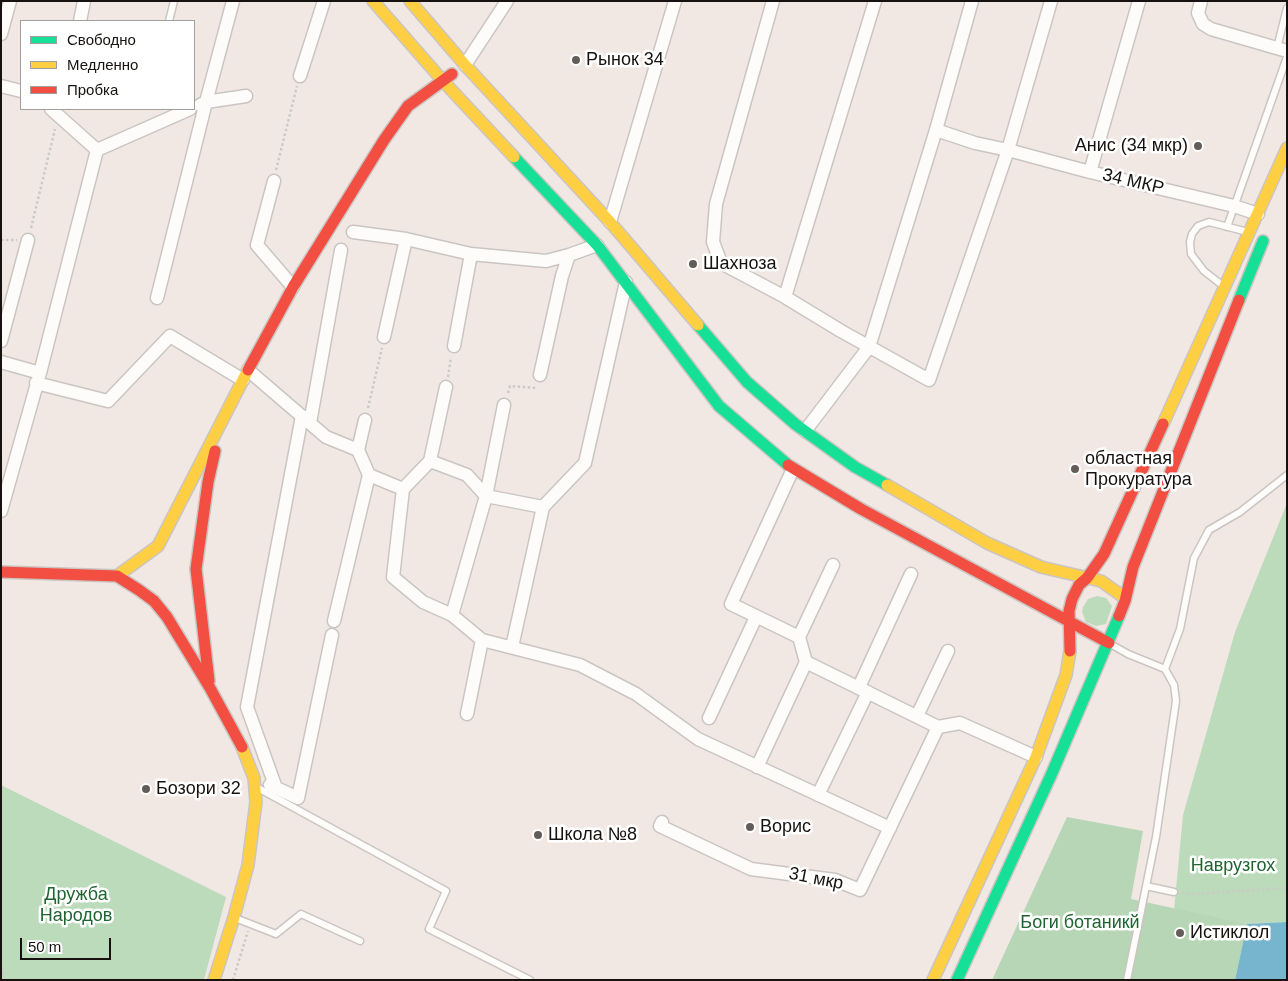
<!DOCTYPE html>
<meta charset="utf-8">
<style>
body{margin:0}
#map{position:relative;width:1288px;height:981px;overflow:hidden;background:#f1e8e4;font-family:Arial,sans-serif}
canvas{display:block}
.frame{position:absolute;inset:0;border:2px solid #17120f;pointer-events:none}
.legend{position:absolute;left:20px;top:20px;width:175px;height:90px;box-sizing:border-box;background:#fff;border:1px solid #a2a09f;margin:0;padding:6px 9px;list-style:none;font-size:15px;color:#17120f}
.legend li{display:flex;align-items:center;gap:10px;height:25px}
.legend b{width:25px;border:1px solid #a2a09f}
.scale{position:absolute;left:20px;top:938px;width:91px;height:22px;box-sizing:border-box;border:2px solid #17120f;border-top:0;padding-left:6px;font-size:15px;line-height:18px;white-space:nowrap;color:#17120f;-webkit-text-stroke:4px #fff;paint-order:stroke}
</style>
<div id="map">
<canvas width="1288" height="981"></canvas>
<div class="frame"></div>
<ul class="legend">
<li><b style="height:6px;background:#16e098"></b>Свободно</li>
<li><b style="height:6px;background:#ffcf43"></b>Медленно</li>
<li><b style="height:6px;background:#f24e42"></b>Пробка</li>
</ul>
<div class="scale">50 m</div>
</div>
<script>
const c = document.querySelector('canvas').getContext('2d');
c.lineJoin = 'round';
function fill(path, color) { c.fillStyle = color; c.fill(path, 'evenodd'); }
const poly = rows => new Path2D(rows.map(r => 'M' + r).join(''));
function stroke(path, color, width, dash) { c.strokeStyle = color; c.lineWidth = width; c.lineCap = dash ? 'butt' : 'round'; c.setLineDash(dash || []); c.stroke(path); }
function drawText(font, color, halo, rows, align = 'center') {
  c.font = font + ' Arial,sans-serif'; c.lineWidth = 5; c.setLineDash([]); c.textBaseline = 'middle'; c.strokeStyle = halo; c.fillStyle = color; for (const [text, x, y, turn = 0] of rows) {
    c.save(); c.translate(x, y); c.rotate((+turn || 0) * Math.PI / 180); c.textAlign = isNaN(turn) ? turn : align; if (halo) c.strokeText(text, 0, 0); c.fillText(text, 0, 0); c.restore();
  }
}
const green = poly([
 [1287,503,1287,922,1247,924,1174,910,1183,815,1235,632],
 [1097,596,1106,598,1112,606,1106,624,1096,626,1086,622,1082,612,1083,607,1088,599],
 [1,785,226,897,204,980,1,980]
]);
const forest = poly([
 [1067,817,1143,831,1131,899,1247,924,1235,980,992,980]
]);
const water = poly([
 [1287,922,1287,980,1235,980,1247,924]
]);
const path = poly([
 [276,170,297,86],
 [31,228,55,129],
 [1,240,17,240],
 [448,377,451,357],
 [508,393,510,386,536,388],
 [368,408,382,348],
 [1182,893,1194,894,1287,888],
 [2,980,4,966],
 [233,980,248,931]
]);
const lane = poly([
 [169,21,174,1],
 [1277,48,1287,8],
 [1227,227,1287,57],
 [1222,285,1204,271,1191,254,1190,242,1192,234,1198,226,1209,222,1244,231],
 [1114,646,1128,654,1165,669,1174,685,1176,701,1156,837,1127,980],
 [1165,669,1180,629,1194,558,1209,530,1240,512,1287,475],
 [258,788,446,891,429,929,530,980],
 [1146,886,1174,892],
 [235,918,276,934,301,914,360,941]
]);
const street = poly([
 [773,1,716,204,713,242,721,263,785,297,841,331,929,380,1008,150,1051,1],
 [1201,1,1198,13,1203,24,1211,29,1287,51],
 [80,21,84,1],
 [1,34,10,1],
 [465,65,507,1],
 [300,76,324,1],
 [1,86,21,91],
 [200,105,206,102,246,96],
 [51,109,97,150],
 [936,130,975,143,1008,150,1090,172,1234,206,1258,214],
 [97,150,190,109],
 [1090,172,1139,1],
 [274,181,257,245,293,287],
 [610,222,675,1],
 [353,232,406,239,471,254],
 [785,297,875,1],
 [157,298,206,102,233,1],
 [384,337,406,239],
 [1,341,28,240],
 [454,346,471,254,546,261,569,255,597,245],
 [1,362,40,373],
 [248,370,326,437,358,450,369,475,403,489,393,577,423,602,452,615,482,640,580,665,636,694,698,739,890,828],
 [540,375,562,276,569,255],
 [36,383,108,401,170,336,243,380],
 [310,423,341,250],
 [805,431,869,347,936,130,972,1],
 [358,450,365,420],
 [430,461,467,475,486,496,543,507],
 [793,469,731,604,799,637,806,662,938,727,960,723,1036,757],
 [403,489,430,461,446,387],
 [1,511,40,373,97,150],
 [452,615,486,496,504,405],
 [334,621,369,475],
 [799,637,833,565],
 [512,647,543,507,585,463,626,282],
 [859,687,911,574],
 [467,714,482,640],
 [917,716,948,651],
 [709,718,756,617],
 [757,767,806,662],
 [270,785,298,798,332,635],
 [276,788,247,707,302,416],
 [818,795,868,692],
 [662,822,660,826,751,869,835,880,860,890,938,727]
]);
const fast = poly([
 [514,157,597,245,719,406,788,465],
 [1239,300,1263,241],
 [698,325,747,382,795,424,855,467,887,485],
 [957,980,1052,773,1119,616]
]);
const slow = poly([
 [373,1,443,81,514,157],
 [410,1,465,65,610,222,698,325],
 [1163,424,1287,148],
 [887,485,987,543,1041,567,1101,581,1125,598],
 [117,576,158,546,248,370],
 [214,980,234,917,248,865,256,802,254,778,242,747],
 [933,980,1036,757,1066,675,1070,651]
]);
const jam = poly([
 [248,370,293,287,384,140,408,106,452,74],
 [788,465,861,509,1109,643],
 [1,572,117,576,139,590,154,601,167,617,210,688,242,747],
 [1119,616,1125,601,1133,567,1239,300],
 [1070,651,1069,611,1072,599,1079,585,1087,578,1104,554,1163,424],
 [209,681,196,569,208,482,215,451]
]);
const markers = [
 [576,60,5,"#635d5a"],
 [1198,146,5,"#635d5a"],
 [693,264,5,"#635d5a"],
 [1075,469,5,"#635d5a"],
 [146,789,5,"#635d5a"],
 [750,827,5,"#635d5a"],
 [538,835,5,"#635d5a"],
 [1180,933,5,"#635d5a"]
];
const poiNames = [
 ["Рынок 34",586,60],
 ["Анис (34 мкр)",1188,146,"right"],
 ["Шахноза",703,264],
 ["областная",1085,459],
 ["Прокуратура",1085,480],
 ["Бозори 32",156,789],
 ["Ворис",760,827],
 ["Школа №8",548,835],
 ["Истиклол",1190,933]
];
const streetNames = [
 ["34 МКР",1133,182,13],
 ["31 мкр",816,879,11]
];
const parkNames = [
 ["Наврузгох",1233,866],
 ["Дружба",76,895],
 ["Народов",76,916],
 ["Боги ботаникй",1080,923]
];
fill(green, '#bcdbbb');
fill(forest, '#b6d6b6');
fill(water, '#77b5ce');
stroke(lane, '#cbc5c2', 9);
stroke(street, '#cbc5c2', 15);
stroke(fast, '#cbc5c2', 14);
stroke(slow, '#cbc5c2', 14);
stroke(jam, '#cbc5c2', 14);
stroke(path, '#ccc9c7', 2.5, [2.5, 2.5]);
stroke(lane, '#fdfcfb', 6);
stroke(street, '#fdfcfb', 12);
stroke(fast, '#16e098', 11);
stroke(slow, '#ffcf43', 11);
stroke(jam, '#f24e42', 11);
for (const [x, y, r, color] of markers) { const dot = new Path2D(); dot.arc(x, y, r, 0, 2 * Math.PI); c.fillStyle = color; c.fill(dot); stroke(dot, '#fff', 2); }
drawText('18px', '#17120f', '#fff', poiNames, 'left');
drawText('18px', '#17120f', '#fff', streetNames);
drawText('18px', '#1f6431', '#fff', parkNames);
</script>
